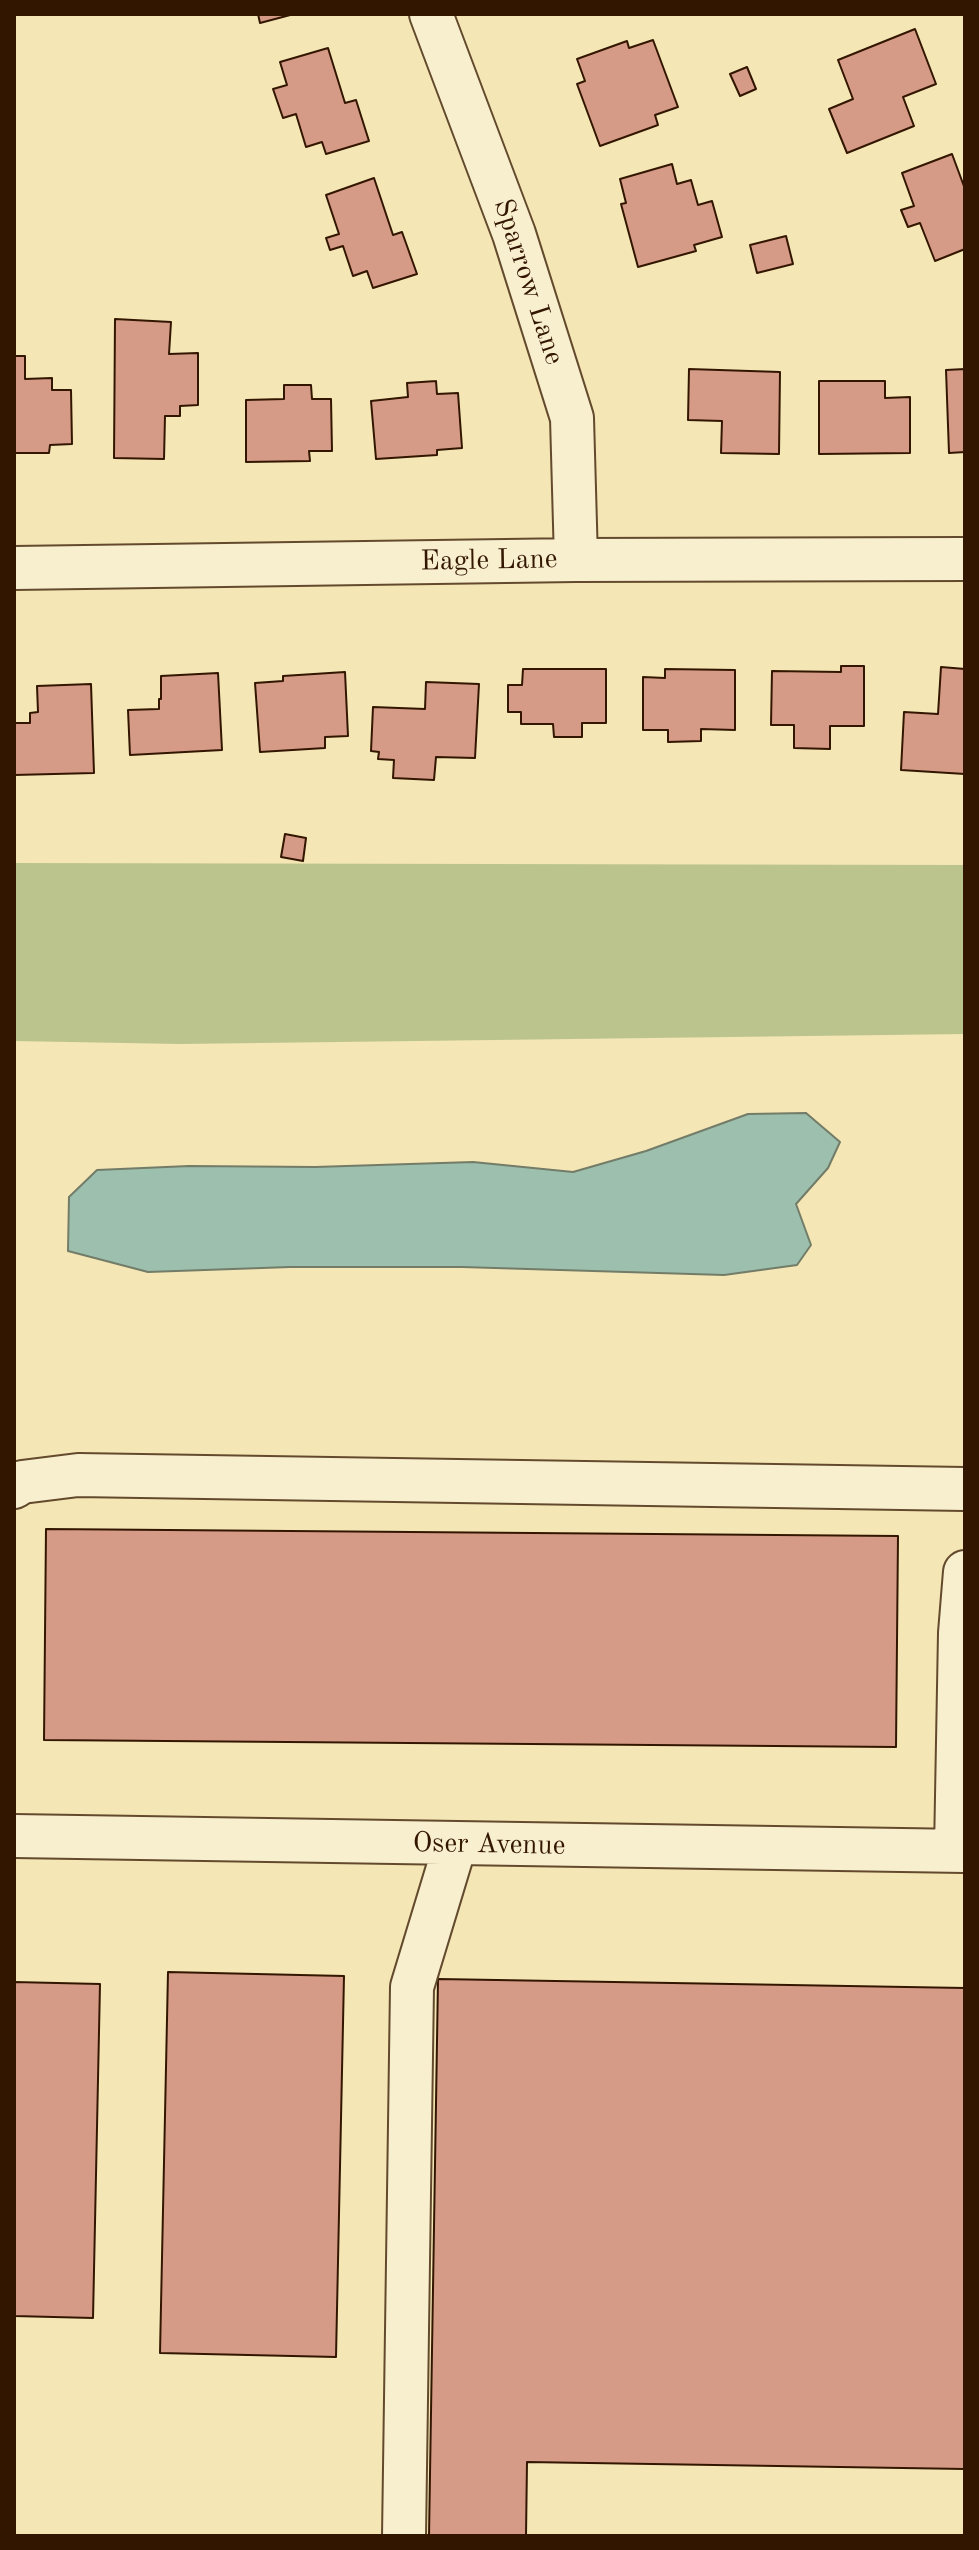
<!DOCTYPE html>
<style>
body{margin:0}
#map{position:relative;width:979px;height:2550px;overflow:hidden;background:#f4e6b5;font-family:"Old Standard TT",serif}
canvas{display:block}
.frame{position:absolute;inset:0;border:16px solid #331600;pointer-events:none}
</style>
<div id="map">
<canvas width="979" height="2550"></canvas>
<div class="frame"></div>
</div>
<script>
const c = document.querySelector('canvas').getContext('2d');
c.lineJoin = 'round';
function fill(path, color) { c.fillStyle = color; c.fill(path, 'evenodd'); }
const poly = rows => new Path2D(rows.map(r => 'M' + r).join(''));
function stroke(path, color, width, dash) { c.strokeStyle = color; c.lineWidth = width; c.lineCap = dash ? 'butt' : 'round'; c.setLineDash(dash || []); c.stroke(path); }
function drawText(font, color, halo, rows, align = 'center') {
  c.font = font + ' "Old Standard TT",serif'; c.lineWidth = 7; c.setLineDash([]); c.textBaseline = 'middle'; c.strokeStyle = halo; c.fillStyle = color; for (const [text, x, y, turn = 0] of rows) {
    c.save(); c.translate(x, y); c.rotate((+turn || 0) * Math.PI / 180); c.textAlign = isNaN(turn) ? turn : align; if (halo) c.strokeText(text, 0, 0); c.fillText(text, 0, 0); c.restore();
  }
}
const green = poly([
 [14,863,965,865,965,1034,180,1044,14,1041]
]);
const water = poly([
 [806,1113,840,1142,828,1168,796,1204,811,1245,797,1265,724,1275,462,1267,290,1267,148,1272,68,1251,69,1197,97,1170,189,1166,315,1167,473,1162,573,1172,646,1151,748,1114,806,1113]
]);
const building = poly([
 [258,14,294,14,260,23,258,14],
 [915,29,936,84,903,97,914,126,847,153,829,109,853,99,838,60,915,29],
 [653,40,678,107,655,115,658,125,600,146,577,84,585,81,577,59,627,41,629,48,653,40],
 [328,48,345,103,356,100,369,141,326,154,322,142,306,147,296,114,283,118,273,89,287,85,280,62,328,48],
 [747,67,756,89,740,96,730,74,747,67],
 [952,154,965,189,965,249,935,261,920,223,908,227,901,210,914,206,902,173,952,154],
 [672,164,677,184,691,180,698,205,712,201,722,237,694,245,696,251,638,267,621,204,626,203,620,179,672,164],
 [374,178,393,235,402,232,417,274,373,288,367,271,353,276,343,246,330,250,326,238,339,234,326,195,374,178],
 [786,236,793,264,757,273,750,245,786,236],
 [115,319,171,322,169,354,198,353,198,405,180,406,180,416,165,416,164,459,114,458,115,319],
 [14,356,25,356,25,379,52,378,52,390,71,390,72,444,50,445,49,453,14,453,14,356],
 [689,369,780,372,779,454,721,453,722,421,688,420,689,369],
 [965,369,965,452,949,453,946,370,965,369],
 [436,381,437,394,458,393,462,448,437,450,437,455,376,459,371,401,408,397,407,383,436,381],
 [819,381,885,381,885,398,910,397,910,453,819,454,819,381],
 [284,385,311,385,312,399,331,399,332,451,309,451,310,461,246,462,246,400,284,399,284,385],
 [841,666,864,666,864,726,830,726,830,749,794,748,794,725,771,725,772,671,841,672,841,666],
 [941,667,965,669,965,774,901,770,904,712,938,714,941,667],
 [523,669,606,669,606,723,582,723,582,737,554,737,553,724,521,724,521,712,508,712,508,685,522,685,523,669],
 [665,669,735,670,735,730,701,729,701,741,668,742,668,730,643,730,643,677,665,678,665,669],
 [345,672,348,736,325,737,325,748,260,752,255,683,283,681,283,676,345,672],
 [218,673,222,750,130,755,128,710,159,709,159,699,161,699,161,676,218,673],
 [426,682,479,684,475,758,436,757,434,780,393,778,394,760,378,759,379,752,371,751,373,707,425,709,426,682],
 [91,684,94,773,14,775,14,723,30,723,30,713,38,712,37,686,91,684],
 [285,834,306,838,303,861,281,857,285,834],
 [46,1529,898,1536,896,1747,44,1740,46,1529],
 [168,1972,344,1976,336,2357,160,2353,168,1972],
 [438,1979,965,1988,965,2469,527,2462,526,2536,429,2536,438,1979],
 [14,1982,100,1984,93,2318,14,2316,14,1982]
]);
const minor = poly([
 [431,14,514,234,572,418,576,560],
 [14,568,576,560,965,559],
 [14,1487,22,1482,78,1475,965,1489],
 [14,1836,965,1851],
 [956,1851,960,1633,965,1572],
 [404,2536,412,1987,455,1845]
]);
const streetNames = [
 ["Sparrow Lane",528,282,72],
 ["Eagle Lane",489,561,-1],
 ["Oser Avenue",489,1845,1]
];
fill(green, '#bcc48d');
fill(water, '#9cc0ad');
stroke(water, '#727c68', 2);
fill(building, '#d69b86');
stroke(building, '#331600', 2);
stroke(minor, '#634a2d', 46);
stroke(minor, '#f8efcf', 42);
drawText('28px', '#331600', '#f8efcf', streetNames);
</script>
